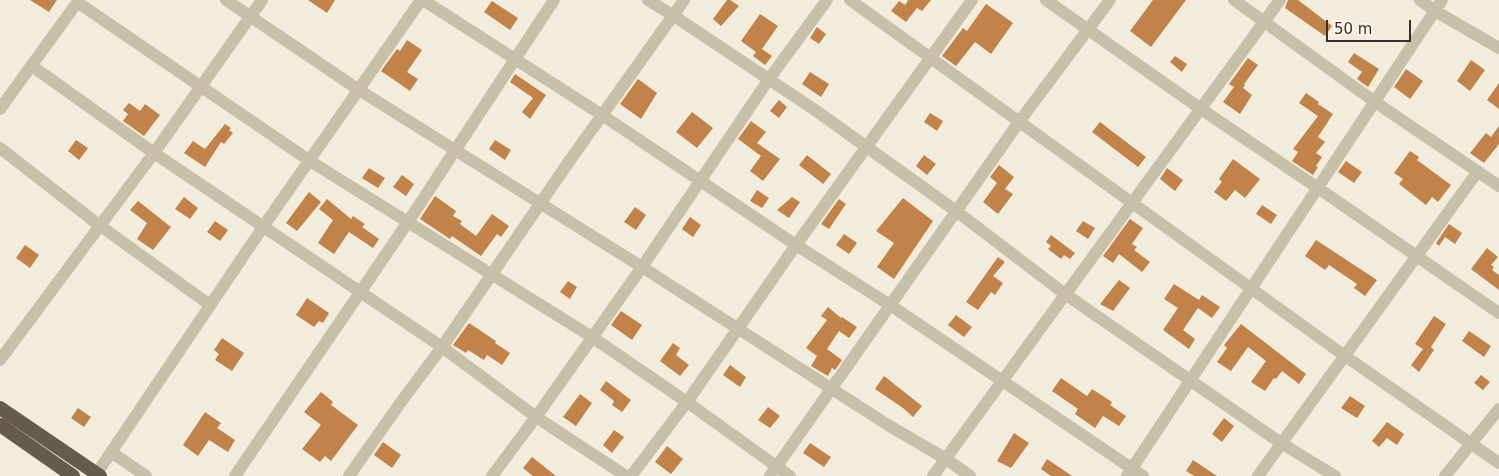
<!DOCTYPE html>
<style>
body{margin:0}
#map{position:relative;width:1499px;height:476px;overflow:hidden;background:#f1ecdc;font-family:"DejaVu Sans",sans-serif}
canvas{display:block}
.scale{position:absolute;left:1326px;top:20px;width:85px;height:22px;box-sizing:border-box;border:2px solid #363028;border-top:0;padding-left:6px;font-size:15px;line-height:18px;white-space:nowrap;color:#363028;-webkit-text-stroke:4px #f9f5e8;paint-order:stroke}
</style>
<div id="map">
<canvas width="1499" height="476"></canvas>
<div class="scale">50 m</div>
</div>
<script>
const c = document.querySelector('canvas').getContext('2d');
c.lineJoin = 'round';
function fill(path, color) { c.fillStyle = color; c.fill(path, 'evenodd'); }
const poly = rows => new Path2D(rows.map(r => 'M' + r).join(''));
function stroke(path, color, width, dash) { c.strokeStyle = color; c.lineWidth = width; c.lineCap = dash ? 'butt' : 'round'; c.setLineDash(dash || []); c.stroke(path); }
const building = poly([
 [30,0,57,0,49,12],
 [308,0,335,0,327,13],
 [727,0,730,0,739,6,721,26,713,19],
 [907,0,931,0,922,11,917,8,906,22,891,11,899,1,905,5,908,1],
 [1153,0,1186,0,1151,47,1130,31],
 [1288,0,1298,0,1332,26,1325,36,1285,8],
 [492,1,518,18,510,30,484,12],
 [986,4,1013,23,991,54,975,42,956,66,942,56,963,28,967,31],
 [760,14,778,26,762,49,772,56,765,65,753,56,756,52,741,41],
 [817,27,826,34,819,44,810,38],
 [407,40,422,50,407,72,418,79,410,91,381,71,397,49,400,51],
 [1354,53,1379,69,1368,87,1357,79,1362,72,1348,62],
 [1175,56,1187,64,1182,72,1170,62],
 [1248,58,1258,65,1244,84,1245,85,1243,88,1252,95,1240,114,1223,102,1234,87,1229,84],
 [1471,60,1485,70,1470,91,1457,81],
 [1406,69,1423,81,1410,99,1394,87],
 [810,72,829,84,821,97,802,84],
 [515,74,546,95,530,119,522,112,533,98,510,82],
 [638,79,657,93,641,119,620,104],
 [1499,83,1499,109,1487,100],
 [1306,93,1319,102,1318,104,1333,114,1318,137,1325,142,1316,153,1322,157,1316,166,1318,167,1313,175,1292,161,1298,152,1293,149,1318,116,1299,103],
 [779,100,787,107,779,118,770,111],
 [129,103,140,111,145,104,160,115,144,136,123,121,128,114,123,110],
 [692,112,713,128,697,148,676,132],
 [930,113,943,121,937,131,924,122],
 [751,121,766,132,757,143,780,159,763,181,750,171,761,156,738,139],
 [1100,122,1146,157,1138,167,1092,132],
 [225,124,231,128,229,130,233,133,224,144,221,142,205,167,184,153,193,141,205,149],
 [1499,126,1499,144,1484,163,1470,153,1486,133,1491,137],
 [76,140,88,148,79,160,68,151],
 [495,140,511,150,505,160,489,149],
 [1410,151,1419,157,1417,160,1451,185,1438,202,1432,197,1426,205,1399,184,1403,179,1394,173],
 [807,155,831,174,823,184,799,165],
 [924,155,936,164,927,175,916,166],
 [1233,159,1260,179,1245,198,1235,190,1226,201,1214,192,1222,182,1219,179],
 [1346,161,1362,172,1354,183,1338,172],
 [999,165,1014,177,1005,189,1013,194,998,214,983,202,997,183,990,177],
 [369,168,385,178,378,188,362,178],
 [1167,168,1183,180,1175,191,1160,179],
 [402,175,414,184,406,196,393,187],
 [757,190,769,198,762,208,750,201],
 [309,192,321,202,297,231,286,223],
 [435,196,456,211,453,216,462,221,460,224,476,236,492,214,509,226,501,237,497,234,481,256,452,236,450,239,420,219],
 [184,197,198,208,190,219,175,209],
 [792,197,800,202,789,218,777,210],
 [903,198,933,221,894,279,877,267,894,243,876,231],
 [327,199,351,219,353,216,365,224,362,227,379,239,373,248,349,232,334,254,318,243,333,220,319,209],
 [839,199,846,204,829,229,821,224],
 [138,201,171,227,153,250,137,239,147,223,130,210],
 [1262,205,1277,215,1271,224,1256,214],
 [635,207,646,215,636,230,624,222],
 [690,217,701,225,693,237,682,229],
 [1130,219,1143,228,1132,244,1137,247,1134,250,1150,262,1142,272,1119,254,1113,263,1103,256],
 [215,221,228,230,220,241,207,232],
 [1083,221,1095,228,1088,239,1076,231],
 [1449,224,1462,233,1455,244,1445,237,1439,246,1436,243],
 [844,234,857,243,849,254,836,245],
 [1051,235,1075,253,1070,259,1064,255,1061,259,1048,249,1051,246,1046,242],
 [1316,240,1377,280,1365,296,1354,288,1357,284,1329,265,1325,270,1305,256],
 [25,245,39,255,30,268,16,258],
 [1487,248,1498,257,1491,265,1494,267,1492,270,1499,275,1499,290,1471,269],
 [998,257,1005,262,993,276,1003,283,995,295,991,292,978,310,966,302],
 [1119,280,1130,288,1113,311,1100,304],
 [568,281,577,287,570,299,560,292],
 [1174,284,1199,300,1202,295,1220,307,1212,318,1198,308,1183,330,1195,339,1189,349,1163,330,1178,308,1164,299],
 [307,298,329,313,323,323,319,321,314,327,296,315],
 [828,307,841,318,842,317,857,327,849,338,839,331,827,349,842,360,835,370,832,368,828,376,811,366,817,356,806,348,827,320,821,316],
 [621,311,642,325,632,340,611,325],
 [956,315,972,327,964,337,948,325],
 [1434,316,1446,324,1431,347,1434,350,1419,372,1411,365,1423,349,1415,344],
 [469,323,496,341,495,343,510,353,502,365,487,355,484,360,468,350,466,353,453,345],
 [1241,324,1306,374,1299,384,1282,371,1276,379,1274,378,1265,391,1251,382,1266,361,1248,347,1231,371,1217,362,1227,348,1224,345],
 [1469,331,1491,346,1484,357,1462,341],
 [222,338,244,353,232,371,215,360,219,354,214,350],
 [673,343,680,348,676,355,689,365,680,376,660,361],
 [730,365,746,377,740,387,723,375],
 [1481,375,1490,382,1483,390,1474,383],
 [884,376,922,406,913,417,903,408,875,389],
 [1061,378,1087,396,1092,389,1112,402,1110,405,1126,416,1119,426,1103,416,1095,428,1075,414,1078,409,1052,391],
 [606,381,631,400,622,412,612,405,614,401,600,390],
 [321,392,333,402,331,405,358,425,331,461,325,456,320,462,302,449,321,425,304,412],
 [580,394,592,403,576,426,563,417],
 [1350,396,1365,406,1357,418,1341,408],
 [768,407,780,416,770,428,758,420],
 [78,408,91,417,84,427,71,418],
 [205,412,221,423,217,428,235,440,228,452,209,440,198,456,183,445],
 [1224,418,1234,426,1222,442,1212,434],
 [1387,422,1404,434,1397,445,1387,438,1379,447,1372,441],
 [614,430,624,437,612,453,603,445],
 [1014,433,1029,443,1011,468,997,461],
 [383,442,401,455,392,468,374,455],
 [810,443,831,457,824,467,803,453],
 [667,446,683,459,671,474,655,462],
 [532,457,556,476,533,476,523,468],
 [1047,459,1072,476,1051,476,1041,469],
 [1193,460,1217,476,1194,476,1186,471]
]);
const minor = poly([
 [226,0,359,90,642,267,888,425,946,459,970,476],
 [423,0,602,115,796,245,890,305,1143,476],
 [648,0,674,16,815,110,956,211,1065,294,1281,443,1335,476],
 [850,0,1345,356,1499,463],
 [1046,0,1201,109,1318,188,1499,313],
 [1234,0,1375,102,1499,186],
 [1420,0,1435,11,1499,48],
 [77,2,310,161,592,337,687,402,790,476],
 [32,66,154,153,442,347,536,417,626,476],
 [0,109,79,0],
 [0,148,99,225,210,305],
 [0,360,154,153,262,0],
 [111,452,146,476],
 [95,476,263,227,421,0],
 [235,476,408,222,554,0],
 [349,476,401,402,442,347,568,163,684,0],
 [492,476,536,417,642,267,769,79,827,0],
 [631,476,687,402,796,245,972,0],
 [770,476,1019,122,1110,0],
 [933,476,1280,0],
 [1127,476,1442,0],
 [1258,476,1478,171],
 [1445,476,1499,409]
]);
const trunk = poly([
 [0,408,100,476],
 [0,425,73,476]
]);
fill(building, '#c18349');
stroke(minor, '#c8bfa8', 12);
stroke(trunk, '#665c4c', 14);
</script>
